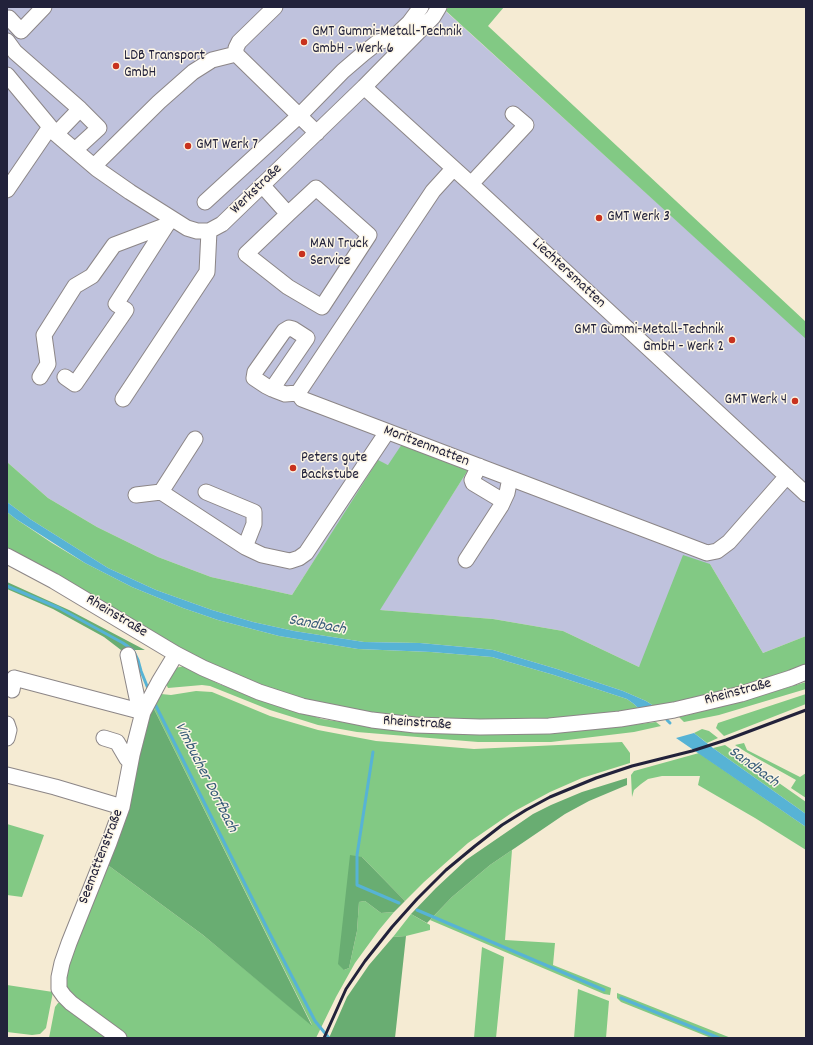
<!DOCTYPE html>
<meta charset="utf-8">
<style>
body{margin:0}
#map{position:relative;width:813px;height:1045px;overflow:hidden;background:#f5ebd3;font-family:Dekko,sans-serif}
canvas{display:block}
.frame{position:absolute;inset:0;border:8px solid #22223b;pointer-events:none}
</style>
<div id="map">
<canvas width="813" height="1045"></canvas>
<div class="frame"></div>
</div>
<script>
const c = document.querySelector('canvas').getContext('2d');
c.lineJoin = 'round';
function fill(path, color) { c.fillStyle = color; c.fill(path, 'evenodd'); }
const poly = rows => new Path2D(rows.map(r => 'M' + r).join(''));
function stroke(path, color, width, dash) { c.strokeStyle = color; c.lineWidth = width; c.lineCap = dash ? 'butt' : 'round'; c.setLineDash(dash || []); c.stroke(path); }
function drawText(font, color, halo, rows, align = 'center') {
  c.font = font + ' Dekko,sans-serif'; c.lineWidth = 3; c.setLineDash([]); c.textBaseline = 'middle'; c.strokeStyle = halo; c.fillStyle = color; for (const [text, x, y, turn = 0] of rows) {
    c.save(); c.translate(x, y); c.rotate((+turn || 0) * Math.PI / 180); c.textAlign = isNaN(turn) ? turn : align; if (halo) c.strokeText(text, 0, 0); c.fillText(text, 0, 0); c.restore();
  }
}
const industrial = poly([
 [7,7,441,7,806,338,806,636,763,653,710,564,639,667,563,631,493,619,379,610,468,470,388,465,378,461,292,595,211,577,158,557,97,527,48,498,7,462]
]);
const green = poly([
 [448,7,504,7,488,26,806,322,806,339,446,11],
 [402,444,468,470,380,610,493,619,563,631,639,667,683,555,710,564,763,653,806,636,806,666,729,691,654,706,646,701,623,691,557,669,493,650,475,648,420,643,364,642,294,631,253,622,212,610,156,590,108,568,30,519,7,502,7,462,48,498,97,527,158,557,211,577,292,595,378,460,388,465],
 [7,512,16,519,52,543,85,563,132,587,183,608,218,620,279,636,358,649,431,652,492,657,554,675,627,699,634,704,638,708,578,718,443,721,332,709,238,679,173,646,7,549],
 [184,666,219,684,264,700,322,719,394,730,453,734,588,730,656,722,661,726,634,732,551,742,478,742,357,732,318,725,270,710,210,686,202,685,168,688,166,684,175,668],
 [806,682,806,689,719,715,684,722,679,717,736,703],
 [196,691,212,692,270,716,318,730,376,741,474,749,622,742,630,753,630,763,582,778,550,792,513,812,468,843,424,882,405,901,362,857,344,970,349,968,357,931,359,902,365,901,381,913,394,912,379,930,355,963,336,997,316,1038,125,1038,67,995,63,972,105,863,203,935,312,1025,152,705,161,694,171,695],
 [806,694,806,704,724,736,716,728,718,723],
 [702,729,709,731,718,738,707,743,694,733],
 [744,743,747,750,800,777,806,773,806,798,791,788,796,780,746,752,735,745],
 [725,745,806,802,806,814,713,748],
 [699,753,806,827,806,850,755,818,698,785,700,776,662,776,648,779,641,784,634,790,632,797,631,775,634,771],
 [7,824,44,835,22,897,7,895],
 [512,850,505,940,555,943,553,965,611,988,610,995,604,994,430,920,452,897,490,865],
 [411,914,430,925,430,930,406,936,393,937],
 [482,947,504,957,496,1038,474,1038],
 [7,985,53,992,46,1028,40,1034,32,1035,7,1032],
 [578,989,609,1001,606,1038,574,1038],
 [617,993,625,996,731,1038,711,1038,621,1002,617,998],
 [62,1002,112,1038,49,1038,55,1007,58,1003]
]);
const forest = poly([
 [7,582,69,610,145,650,121,650,104,637,53,609,7,589],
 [152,705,312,1026,203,935,105,863,128,804],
 [627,778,627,785,589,801,565,814,490,865,452,897,427,923,411,914,436,888,466,860,533,814,551,805,582,792],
 [350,855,362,857,405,901,394,912,381,913,365,901,359,902,357,931,349,968,344,970,338,964],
 [406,936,395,1038,329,1038,347,997,369,965,393,937]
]);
const water = poly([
 [7,502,30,519,108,568,156,590,212,610,253,622,294,631,364,642,420,643,475,648,493,650,557,669,623,691,646,701,654,706,638,708,634,704,627,699,554,675,492,657,431,652,358,649,279,636,218,620,183,608,132,587,85,563,16,519,7,512],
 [694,733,713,748,806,814,806,827,676,738]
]);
const stream = poly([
 [7,586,59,608,123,643,133,650,138,660,141,671,149,691],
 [154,702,268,930,315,1021,329,1038],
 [667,720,670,723],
 [373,752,357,855,357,885,399,903],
 [417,910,604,990],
 [621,998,719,1038]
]);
const minor = poly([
 [275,7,239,42,236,48,236,54,317,133],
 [7,20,9,18,21,31,44,7],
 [393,38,409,23,421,7],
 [7,41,15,52,80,109,99,128,75,150],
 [7,75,56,134,97,169,130,192,187,228,197,231,209,231,222,224,364,87,433,17,439,7],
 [364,87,471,184,806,494],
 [56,134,80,109],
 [94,166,159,102,193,72,212,60,236,54],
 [453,169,433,191,298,393,302,399,707,553,717,551,729,542,787,476],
 [471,184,526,125,513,114],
 [262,185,288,214,246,254,288,287,322,307,369,235,316,188,288,214],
 [7,190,50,127],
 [205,202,300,115,343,71,364,53,378,42,393,38,403,47],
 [40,377,48,364,44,335,75,286,92,276,114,245,167,225],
 [65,377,75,384,126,310,116,304,168,223],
 [272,389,307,338,293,329,289,328,284,331,255,372,254,378,266,386,272,389,285,394,298,393],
 [123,399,207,272,209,231],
 [479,466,472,480,473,483,503,501],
 [161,492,195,439],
 [206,492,254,512,254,524,245,547],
 [136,495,161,492,245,547,262,555,290,561,299,558,306,553,387,432],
 [7,556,54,581,176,654,203,668,259,692,302,706,372,720,415,725,480,727,549,726,620,719,674,710,741,694,791,678,806,672],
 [466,560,501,506,507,493,510,478],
 [12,690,14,678,143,712,137,698,128,655],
 [7,724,9,730,7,738],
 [104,738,117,742,127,759,131,760],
 [7,775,55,787,122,807],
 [119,1038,71,1003,64,996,59,989,59,977,62,963,69,943,109,843,122,807,132,755,143,712,159,682,176,654]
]);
const rail = poly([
 [324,1038,346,989,365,961,392,927,417,899,446,870,475,846,502,825,526,810,550,797,596,778,632,766,692,751,726,740,806,710]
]);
const markers = [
 [304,42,4,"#c8321e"],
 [116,66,4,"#c8321e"],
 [188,146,4,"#c8321e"],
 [599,218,4,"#c8321e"],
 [302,254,4,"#c8321e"],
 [732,340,4,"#c8321e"],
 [795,401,4,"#c8321e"],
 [293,468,4,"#c8321e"]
];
const poiNames = [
 ["GMT Gummi-Metall-Technik",312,33],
 ["GmbH - Werk 6",312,50],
 ["LDB Transport",124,57],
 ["GmbH",124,74],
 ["GMT Werk 7",196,146],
 ["GMT Werk 3",607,218],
 ["MAN Truck",310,245],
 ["Service",310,262],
 ["GMT Gummi-Metall-Technik",724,331,"right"],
 ["GmbH - Werk 2",724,348,"right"],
 ["GMT Werk 4",787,401,"right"],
 ["Peters gute",301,459],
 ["Backstube",301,476]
];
const streetNames = [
 ["Werkstraße",257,190,-44],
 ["Liechtersmatten",568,274,43],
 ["Moritzenmatten",426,447,21],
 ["Rheinstraße",116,617,31],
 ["Rheinstraße",738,693,-15],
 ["Rheinstraße",417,724,4],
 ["Seemattenstraße",102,857,-69]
];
const waterNames = [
 ["Sandbach",317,626,10],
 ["Sandbach",753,768,36],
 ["Vimbucher Dorfbach",205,778,63]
];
fill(industrial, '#bfc2dd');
fill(green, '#82c984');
fill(forest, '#69ad72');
fill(water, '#57b3d5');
stroke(stream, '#57b3d5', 3);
stroke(minor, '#8c8687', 17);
stroke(minor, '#fff', 15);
stroke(rail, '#22223b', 3);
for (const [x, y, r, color] of markers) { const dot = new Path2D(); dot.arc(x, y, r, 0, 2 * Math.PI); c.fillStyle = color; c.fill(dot); stroke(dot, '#fcf5e5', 1.5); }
drawText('15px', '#22223b', '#fcf5e5', poiNames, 'left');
drawText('15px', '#22223b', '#fcf5e5', streetNames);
drawText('italic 16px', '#375c79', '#fcf5e5', waterNames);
</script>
